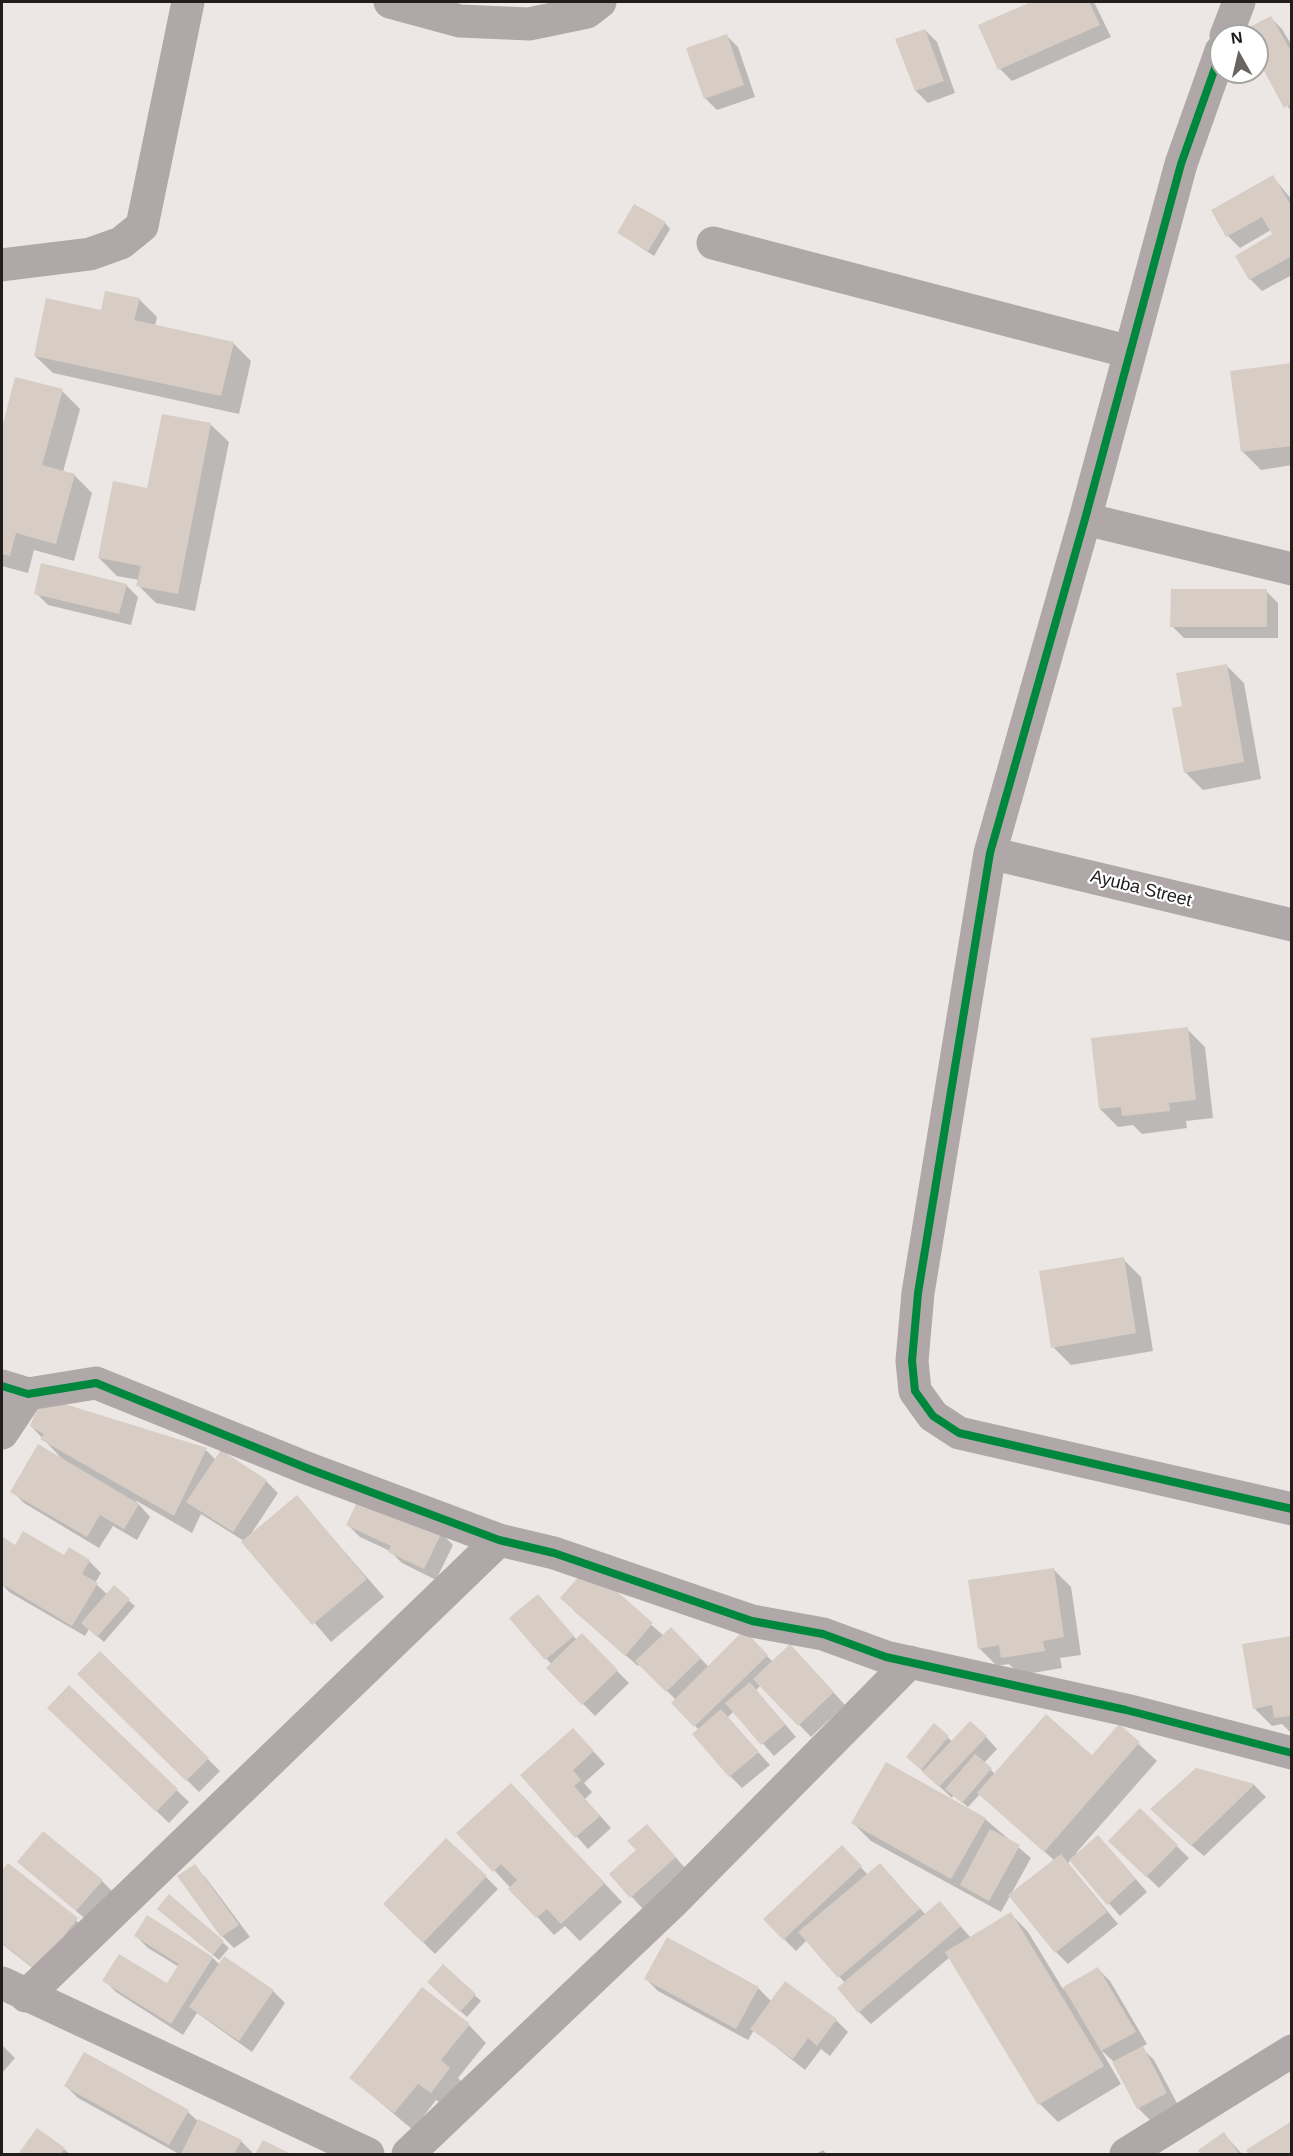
<!DOCTYPE html>
<style>
body{margin:0}
#map{position:relative;width:1293px;height:2156px;overflow:hidden;background:#ece7e4;font-family:Helvetica,sans-serif}
canvas{display:block}
.frame{position:absolute;inset:0;border:3px solid #201d1b;pointer-events:none}
.north{position:absolute;left:1209px;top:24px;width:60px;height:60px;box-sizing:border-box;background:#fff;border:2px solid #a6a5a4;border-radius:50%;rotate:352deg;font-size:16px;font-weight:700;line-height:24px;text-align:center;color:#201d1b}
.north::after{content:'';display:block;margin:auto;width:21px;height:27px;background:#676461;clip-path:polygon(50% 0,100% 100%,50% 72%,0 100%)}
</style>
<div id="map">
<canvas width="1293" height="2156"></canvas>
<div class="frame"></div>
<div class="north">N</div>
</div>
<script>
const c = document.querySelector('canvas').getContext('2d');
c.lineJoin = 'round';
function fill(path, color) { c.fillStyle = color; c.fill(path, 'evenodd'); }
const poly = rows => new Path2D(rows.map(r => 'M' + r).join(''));
function stroke(path, color, width, dash) { c.strokeStyle = color; c.lineWidth = width; c.lineCap = dash ? 'butt' : 'round'; c.setLineDash(dash || []); c.stroke(path); }
function drawText(font, color, halo, rows, align = 'center') {
  c.font = font + ' Helvetica,sans-serif'; c.lineWidth = 4.5; c.setLineDash([]); c.textBaseline = 'middle'; c.strokeStyle = halo; c.fillStyle = color; for (const [text, x, y, turn = 0] of rows) {
    c.save(); c.translate(x, y); c.rotate((+turn || 0) * Math.PI / 180); c.textAlign = isNaN(turn) ? turn : align; if (halo) c.strokeText(text, 0, 0); c.fillText(text, 0, 0); c.restore();
  }
}
const shadow = poly([
 [1035,2,1094,2,1111,37,1012,81,1000,69,980,26],
 [1270,17,1282,29,1292,46,1292,113,1257,55,1257,36,1246,36],
 [925,30,937,42,955,93,928,103,916,91],
 [726,35,738,47,755,97,717,110,705,98],
 [1273,177,1292,200,1292,275,1262,291,1250,279,1237,256,1274,235,1271,230,1240,248,1228,236,1213,210],
 [665,223,670,229,654,256,619,233],
 [139,299,157,317,155,326,233,343,251,361,239,414,53,373,35,356,102,312],
 [1292,364,1292,465,1261,470,1243,452],
 [16,379,62,391,80,409,63,472,74,475,92,493,74,561,34,550,28,573,2,566,2,434],
 [211,425,229,442,195,611,156,603,138,585,139,580,117,576,99,558,149,490],
 [126,585,138,597,131,625,48,605,36,593],
 [1266,591,1278,603,1278,638,1184,638,1172,626],
 [1226,665,1244,683,1261,779,1203,790,1185,772,1184,707],
 [1187,1029,1205,1047,1213,1118,1186,1121,1187,1128,1142,1134,1133,1125,1118,1127,1100,1109],
 [1123,1259,1141,1277,1153,1351,1071,1365,1053,1347],
 [31,1426,206,1450,216,1460,266,1481,278,1493,251,1534,297,1497,384,1597,331,1642,244,1541,201,1514,192,1533,135,1500,150,1517,137,1540,113,1526,99,1548,24,1503,12,1491,62,1459],
 [348,1525,441,1533,453,1545,436,1580,402,1563,390,1551,360,1537],
 [4,1539,15,1547,89,1561,101,1573,95,1583,108,1595,114,1588,135,1606,104,1642,89,1629,85,1636,9,1592,2,1584],
 [588,1569,664,1636,671,1629,709,1667,744,1633,773,1662,802,1658,845,1705,811,1737,761,1685,756,1690,796,1737,774,1756,734,1711,727,1718,770,1765,742,1788,730,1776,699,1730,673,1703,676,1700,640,1664,638,1666,573,1610],
 [1053,1569,1071,1587,1081,1655,1060,1658,1062,1668,1020,1675,1009,1664,997,1666,979,1648],
 [538,1596,577,1640,582,1636,629,1683,595,1716,548,1668,552,1665,511,1618],
 [1292,1637,1292,1734,1282,1724,1272,1726,1254,1708],
 [100,1653,220,1771,199,1792,80,1674],
 [69,1687,189,1802,169,1823,61,1720],
 [934,1726,953,1742,986,1737,997,1749,984,1763,995,1774,1092,1757,1119,1726,1157,1761,1076,1853,1110,1849,1147,1892,1120,1916,1071,1860,1068,1863,1118,1924,1068,1964,1056,1952,1055,1861,980,1794,968,1807,954,1795,952,1798,913,1762],
 [585,1742,605,1764,584,1783,592,1792,585,1799,611,1828,588,1849,522,1775],
 [1197,1770,1254,1785,1266,1797,1204,1856,1163,1821],
 [529,1803,622,1902,580,1941,565,1926,554,1935,494,1870],
 [1140,1810,1189,1858,1159,1888,1110,1841],
 [985,1819,1031,1858,1001,1912,871,1841,853,1823],
 [658,1838,687,1870,643,1909,611,1874],
 [842,1847,868,1875,880,1865,926,1915,940,1903,971,1938,1011,1914,1028,1932,1063,1989,1098,1969,1110,1981,1147,2044,1141,2047,1154,2060,1178,2105,1150,2120,1138,2108,1114,2062,1101,2050,1121,2084,1058,2122,1040,2104,950,1957,871,2024,859,2012,845,1983,807,1940,796,1951,784,1939],
 [19,1862,102,1881,114,1893,89,1922],
 [8,1865,89,1931,49,1981,2,1944,2,1873],
 [194,1866,206,1878,250,1937,234,1948,222,1936,179,1877],
 [486,1877,498,1889,435,1954,385,1904],
 [169,1896,229,1948,219,1960,164,1914],
 [136,1936,213,1958,220,1965,225,1958,273,1991,285,2003,252,2052,197,2013,183,2035,116,1992,104,1980,167,1985,179,1967,148,1948],
 [443,1966,481,2001,467,2017,434,1987],
 [646,1979,758,1988,772,2002,836,2020,848,2032,830,2056,821,2049,805,2070,754,2030,748,2040,658,1991],
 [469,2025,486,2043,458,2078,467,2087,449,2109,436,2100,413,2130,351,2078],
 [2,2045,15,2058,2,2073],
 [66,2086,188,2112,199,2122,241,2141,253,2153,179,2154,78,2098],
 [1292,2122,1292,2154,1251,2154,1248,2150],
 [38,2130,64,2149,70,2154,19,2154],
 [1224,2134,1242,2154,1202,2154,1200,2151],
 [823,2150,827,2154,816,2154]
]);
const building = poly([
 [1031,2,1089,2,1100,25,998,70,978,25],
 [1271,16,1292,53,1292,104,1284,108,1257,58,1257,36,1245,36,1242,31],
 [925,29,944,81,915,91,895,39],
 [727,34,744,85,704,99,686,48],
 [1273,175,1292,207,1292,256,1249,280,1235,256,1272,234,1262,217,1226,237,1211,210],
 [634,204,666,222,648,251,617,233],
 [105,291,140,298,134,320,234,342,221,396,34,356,46,298,101,310],
 [1292,363,1292,446,1241,452,1230,371],
 [15,377,63,389,42,465,75,474,56,544,16,533,10,556,2,554,2,428],
 [162,414,211,423,178,594,136,586,141,566,98,558,113,481,147,488],
 [41,563,127,584,119,614,34,594],
 [1171,589,1267,589,1267,627,1170,627],
 [1227,664,1244,762,1184,773,1172,708,1182,706,1176,673],
 [1188,1027,1196,1100,1169,1103,1170,1111,1122,1116,1121,1107,1099,1109,1091,1038],
 [1124,1257,1136,1333,1051,1348,1039,1271],
 [42,1397,207,1448,174,1516,40,1439,44,1434,30,1426],
 [38,1444,139,1504,124,1529,100,1515,87,1537,10,1492],
 [221,1450,267,1480,233,1532,186,1502],
 [361,1494,442,1532,424,1569,388,1552,391,1546,346,1525],
 [297,1495,367,1579,312,1625,241,1542],
 [23,1531,64,1555,69,1547,90,1560,82,1574,98,1583,72,1626,2,1584,2,1540,3,1537,15,1545],
 [588,1566,653,1623,625,1656,560,1598],
 [1054,1568,1064,1637,1043,1641,1045,1651,1001,1658,999,1645,978,1649,968,1580],
 [114,1585,130,1599,97,1637,81,1623],
 [538,1594,574,1636,545,1660,509,1618],
 [671,1627,701,1658,666,1692,635,1661],
 [744,1630,768,1655,694,1727,671,1703],
 [582,1633,618,1670,582,1705,546,1668],
 [1292,1636,1292,1716,1274,1718,1272,1705,1253,1709,1242,1644],
 [790,1644,834,1692,798,1726,753,1679],
 [100,1651,209,1758,186,1781,77,1674],
 [750,1682,785,1725,761,1745,725,1703],
 [69,1685,178,1789,156,1812,47,1708],
 [721,1709,759,1752,729,1777,692,1734],
 [1046,1714,1092,1755,1119,1724,1140,1742,1044,1852,977,1793],
 [970,1721,987,1736,939,1787,922,1772],
 [934,1723,949,1736,921,1770,906,1757],
 [573,1728,594,1751,573,1770,581,1780,574,1786,600,1816,575,1838,520,1775],
 [975,1754,992,1768,962,1803,945,1789],
 [886,1762,986,1818,951,1879,851,1823],
 [1196,1768,1255,1784,1191,1846,1150,1809],
 [511,1783,605,1883,561,1924,547,1909,536,1918,508,1889,517,1880,501,1864,493,1872,456,1833],
 [1140,1808,1178,1845,1146,1877,1108,1841],
 [647,1824,676,1857,630,1898,609,1874,636,1850,627,1841],
 [990,1829,1020,1845,989,1901,960,1885],
 [43,1831,103,1880,76,1911,17,1862],
 [1098,1835,1136,1879,1107,1905,1069,1860],
 [446,1838,487,1876,423,1943,383,1904],
 [842,1845,862,1866,783,1940,763,1919],
 [1061,1854,1107,1912,1055,1953,1008,1895],
 [8,1863,78,1918,37,1971,2,1943,2,1870],
 [880,1863,920,1909,838,1978,798,1932],
 [195,1864,239,1925,221,1937,177,1876],
 [169,1894,224,1941,213,1955,157,1909],
 [940,1901,961,1926,858,2013,837,1988],
 [1011,1912,1104,2066,1038,2105,945,1952],
 [147,1915,213,1957,171,2024,102,1981,119,1954,167,1983,179,1964,134,1936],
 [667,1937,759,1987,736,2029,644,1979],
 [224,1956,274,1990,239,2041,189,2007],
 [443,1964,476,1994,460,2012,427,1982],
 [1098,1967,1136,2032,1101,2051,1063,1987],
 [785,1981,837,2019,817,2046,808,2038,793,2059,750,2029],
 [422,1987,470,2024,441,2060,450,2068,431,2093,418,2084,394,2113,349,2078],
 [1143,2046,1167,2093,1137,2109,1112,2062],
 [84,2052,189,2110,169,2145,64,2086],
 [198,2119,242,2140,234,2154,181,2154],
 [1292,2121,1292,2154,1249,2154,1246,2150],
 [37,2128,65,2148,60,2154,18,2154],
 [1224,2132,1239,2154,1200,2154,1198,2150],
 [263,2140,291,2154,255,2154]
]);
const minor = poly([
 [390,2,460,21,529,24,587,12,600,2],
 [1226,36,1239,2],
 [1221,51,1181,164,1085,519,990,853,918,1293,912,1361,915,1391,933,1416,959,1433,1292,1509],
 [713,243,1130,352],
 [2,265,90,254,121,243,142,226,188,2],
 [1085,519,1292,569],
 [990,853,1292,925],
 [2,1386,28,1394,96,1383,309,1469,499,1540,554,1553,752,1621,823,1634,886,1657,1126,1710,1292,1753],
 [2,1433,28,1394],
 [2,1983,368,2154],
 [26,1996,499,1540],
 [408,2154,675,1900,910,1662],
 [1126,2154,1292,2051]
]);
const cycleway = poly([
 [1221,51,1181,164,1085,519,990,853,918,1293,912,1361,915,1391,933,1416,959,1433,1292,1509],
 [2,1386,28,1394,96,1383,309,1469,499,1540,554,1553,752,1621,823,1634,886,1657,1126,1710,1292,1753]
]);
const streetNames = [
 ["Ayuba Street",1141,889,14]
];
fill(shadow, '#0003');
fill(building, '#d7cdc5');
stroke(minor, '#b0a8a8', 33);
stroke(cycleway, '#00873e', 8);
drawText('18px', '#201d1b', '#fff', streetNames);
</script>
